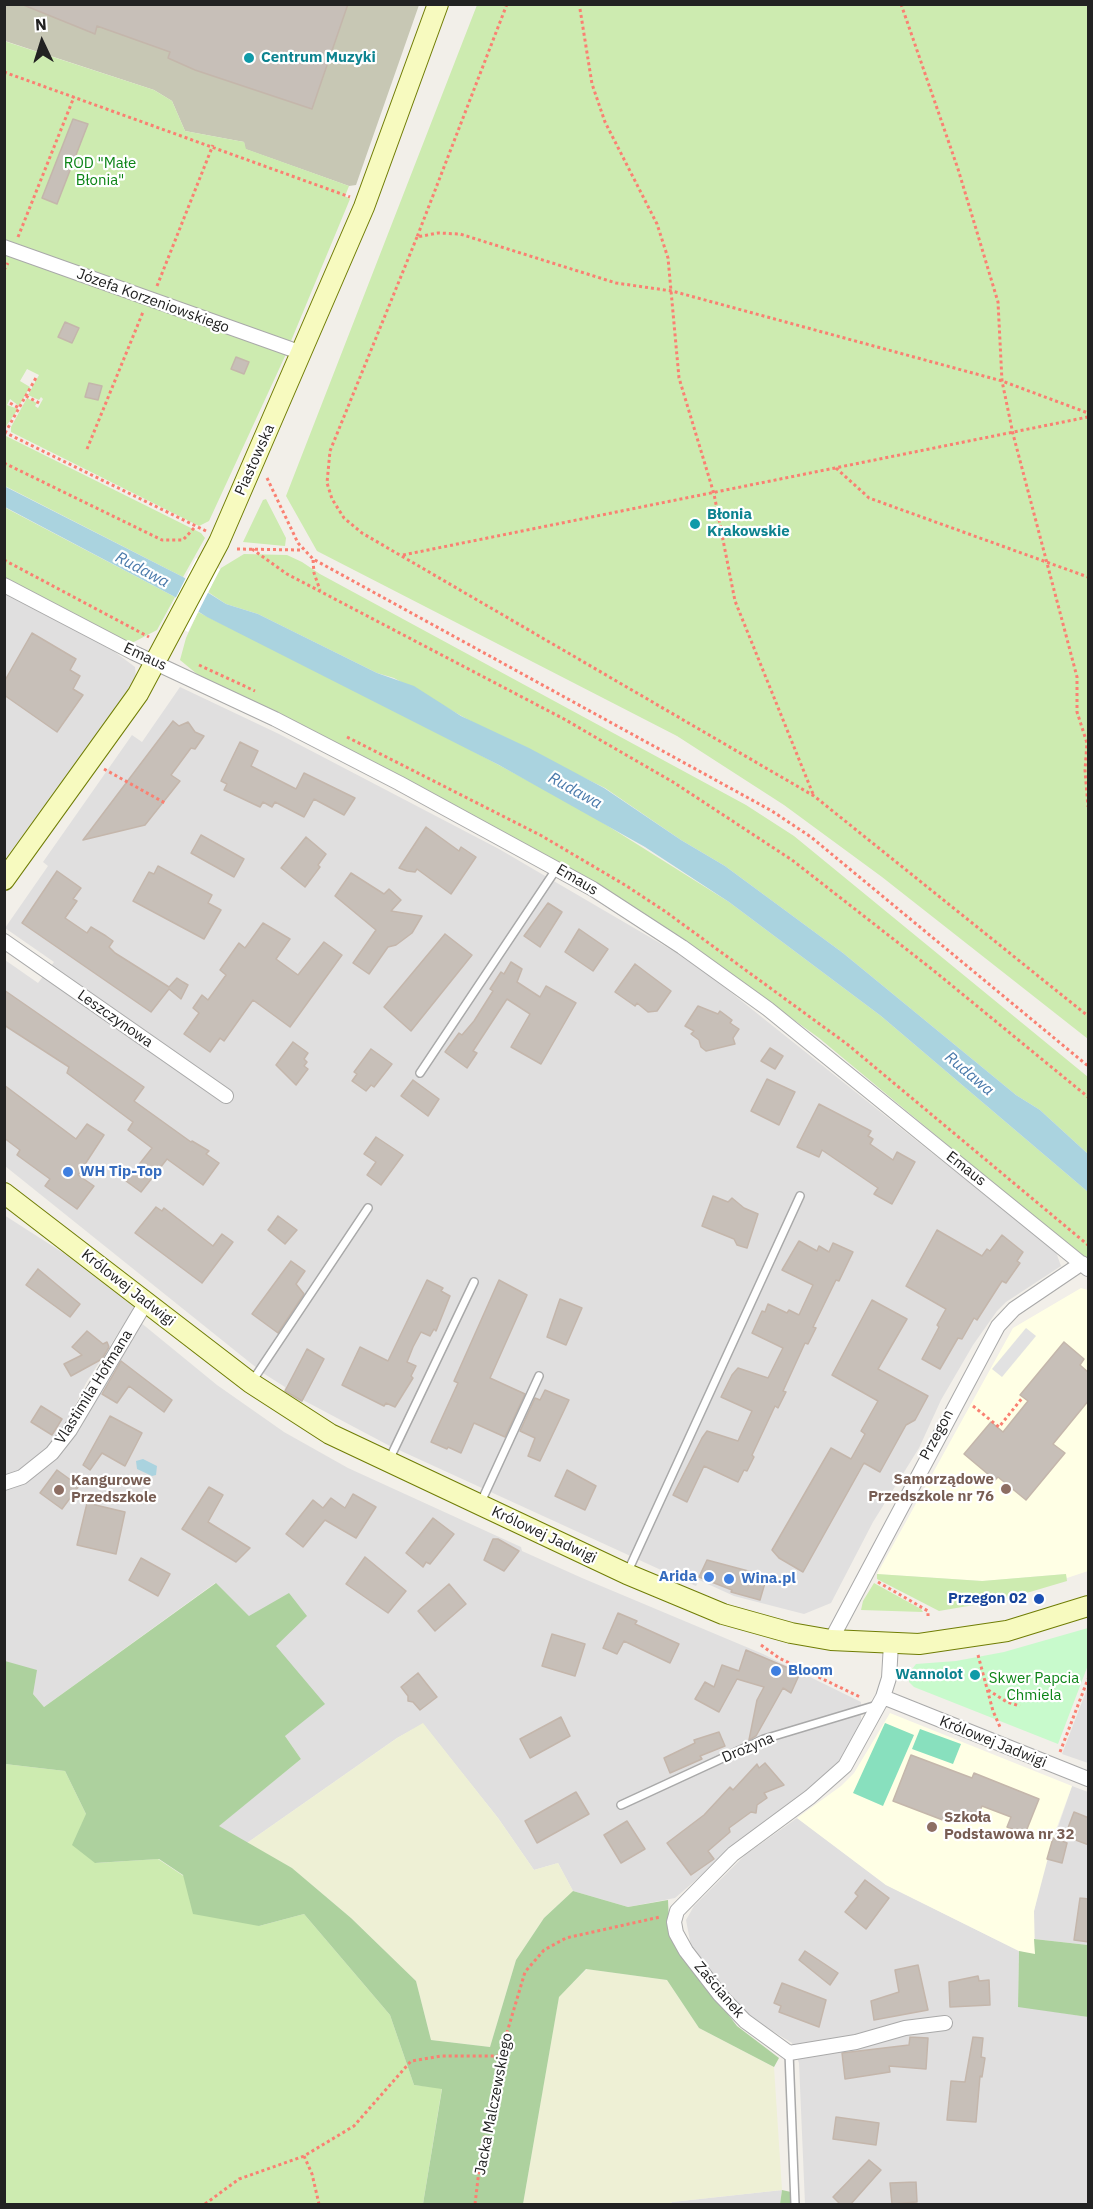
<!DOCTYPE html>
<meta charset="utf-8">
<style>
body{margin:0}
#map{position:relative;width:1093px;height:2209px;overflow:hidden;background:#f2efe9;font-family:"IBM Plex Sans",sans-serif}
canvas{display:block}
.frame{position:absolute;inset:0;border:6px solid #222;pointer-events:none}
.north{position:absolute;left:12px;top:12px;width:60px;height:60px;-webkit-text-stroke:4px #fff;paint-order:stroke;rotate:356deg;font-size:16px;font-weight:700;line-height:24px;text-align:center;color:#222}
.north::after{content:'';display:block;margin:auto;width:21px;height:27px;background:#222;clip-path:polygon(50% 0,100% 100%,50% 72%,0 100%)}
</style>
<div id="map">
<canvas width="1093" height="2209"></canvas>
<div class="frame"></div>
<div class="north">N</div>
</div>
<script>
const c = document.querySelector('canvas').getContext('2d');
c.lineJoin = 'round';
function fill(path, color) { c.fillStyle = color; c.fill(path, 'evenodd'); }
const poly = rows => new Path2D(rows.map(r => 'M' + r).join(''));
function stroke(path, color, width, dash) { c.strokeStyle = color; c.lineWidth = width; c.lineCap = dash ? 'butt' : 'round'; c.setLineDash(dash || []); c.stroke(path); }
function drawText(font, color, halo, rows, align = 'center') {
  c.font = font + ' "IBM Plex Sans",sans-serif'; c.lineWidth = 4.5; c.setLineDash([]); c.textBaseline = 'middle'; c.strokeStyle = halo; c.fillStyle = color; for (const [text, x, y, turn = 0] of rows) {
    c.save(); c.translate(x, y); c.rotate((+turn || 0) * Math.PI / 180); c.textAlign = isNaN(turn) ? turn : align; if (halo) c.strokeText(text, 0, 0); c.fillText(text, 0, 0); c.restore();
  }
}
const residential = poly([
 [5,590,103,643,135,667,136,678,125,698,5,859],
 [180,687,279,734,499,849,694,963,1056,1252,1061,1266,1006,1302,997,1311,973,1345,941,1400,919,1448,873,1522,831,1603,804,1614,734,1596,699,1580,696,1586,388,1445,303,1400,302,1403,284,1392,285,1387,263,1373,5,1166,5,960,38,983,54,962,5,928,48,866,43,862,132,735,142,742],
 [4,1215,68,1256,135,1307,86,1383,65,1426,41,1456,18,1472,4,1476],
 [140,1322,217,1385,284,1432,348,1468,521,1547,522,1551,582,1578,763,1654,861,1702,861,1725,839,1762,818,1785,732,1849,675,1898,628,1907,573,1891,558,1863,534,1870,498,1818,423,1724,397,1738,247,1843,218,1826,301,1759,285,1736,249,1616,215,1583,44,1707,5,1661,5,1490,23,1484,56,1459],
 [1088,1686,1088,1763,1062,1754],
 [1072,1786,1088,1792,1088,1945,1034,1939,1034,1911,1042,1874],
 [797,1818,886,1885,1019,1951,1018,2006,1088,2017,1088,2204,805,2204,799,2063,792,2043,746,2015,691,1946,686,1920,694,1906,745,1855],
 [782,2190,780,2204,670,2204,672,2202]
]);
const education = poly([
 [1081,1288,1088,1290,1088,1571,1067,1578,1065,1574,983,1581,877,1574,1013,1328],
 [890,1713,1072,1786,1054,1835,1034,1911,1035,1955,1019,1951,886,1885,797,1818,841,1786,854,1773]
]);
const construction = poly([
 [5,5,419,5,356,185,349,186,245,149,244,142,185,131,172,101,154,90,5,41]
]);
const farmland = poly([
 [423,1723,498,1818,534,1870,558,1863,573,1891,544,1918,516,1960,490,2047,431,2040,416,1981,351,1918,292,1868,247,1843,397,1738],
 [587,1969,667,1980,699,2028,774,2067,782,2190,672,2202,670,2204,523,2204,559,1996]
]);
const grass = poly([
 [477,5,1088,5,1088,1039,882,877,784,805,677,736,317,551,286,496],
 [4,41,154,90,172,101,185,131,244,142,246,149,349,186,345,196,350,199,291,341,212,317,5,241],
 [5,254,286,354,209,521,199,526,11,432,11,427,27,398,37,403,35,406,38,408,43,399,41,397,39,400,28,395,39,375,27,369,20,381,30,387,19,406,10,399,7,405,18,409,5,428],
 [4,435,201,533,205,538,183,577,5,486],
 [266,499,286,538,285,546,243,542,263,500],
 [4,507,175,597,157,630,130,644,5,578],
 [244,554,287,555,302,562,320,574,746,805,794,836,1088,1077,1088,1154,1040,1110,1016,1095,843,953,725,866,681,840,605,788,490,732,394,678,377,673,258,614,226,604,208,592,221,568],
 [198,612,398,711,581,809,729,902,881,1016,1088,1192,1088,1262,819,1038,707,957,582,876,462,810,203,679,180,660,186,638],
 [877,1574,982,1581,1066,1574,1067,1581,1003,1600,939,1611,877,1579],
 [874,1583,921,1609,923,1612,861,1610,863,1601],
 [5,1764,65,1771,86,1814,96,1863,158,1859,259,1926,304,1914,390,2015,414,2085,442,2088,423,2204,5,2204]
]);
const forest = poly([
 [216,1583,249,1616,289,1593,307,1616,276,1646,325,1704,285,1736,301,1759,219,1826,292,1868,351,1918,416,1981,431,2040,490,2047,516,1960,544,1918,573,1891,628,1907,668,1900,669,1922,679,1950,737,2026,779,2058,774,2067,699,2028,667,1980,586,1969,559,1997,523,2204,423,2204,442,2089,414,2085,390,2015,304,1914,259,1926,193,1914,183,1875,159,1859,95,1863,72,1845,86,1814,65,1771,5,1764,5,1661,37,1670,33,1694,44,1707],
 [1034,1939,1088,1945,1088,2017,1018,2007,1019,1951,1035,1954],
 [782,2190,791,2192,791,2204,780,2204]
]);
const park = poly([
 [1088,1628,1088,1665,1058,1744,914,1687,909,1682,909,1673,916,1664,956,1661,1004,1652]
]);
const pitch = poly([
 [885,1723,914,1735,883,1806,853,1793],
 [920,1729,961,1744,953,1764,912,1749]
]);
const parking = poly([
 [1026,1328,1036,1336,1002,1377,992,1369]
]);
const water = poly([
 [4,486,183,577,226,604,258,614,377,673,414,686,461,716,529,748,604,788,681,840,725,866,843,953,1016,1095,1040,1110,1088,1154,1088,1192,881,1016,729,902,645,847,499,765,207,617,175,597,5,507],
 [143,1459,157,1466,156,1475,152,1476,137,1469,136,1461]
]);
const pier = poly([
 [196,558,220,569,188,632,165,619]
]);
const building = poly([
 [21,4,348,4,312,109,195,70,168,58,170,52,97,26,95,34,21,4],
 [73,119,88,124,57,204,42,198,73,119],
 [65,322,79,328,72,343,58,337,65,322],
 [236,357,249,362,244,374,231,369,236,357],
 [89,383,102,386,98,400,85,397,89,383],
 [32,633,76,659,70,670,80,676,73,689,83,695,57,732,4,695,4,682,32,633],
 [173,721,179,726,188,722,195,732,204,736,195,749,191,748,171,775,180,781,145,825,83,840,173,721],
 [240,742,258,751,251,766,296,789,304,773,355,798,344,815,314,799,304,817,275,802,272,807,263,802,260,807,224,790,227,784,221,781,240,742],
 [426,827,459,851,461,847,476,857,451,894,417,869,415,872,407,871,399,868,426,827],
 [201,835,244,859,234,877,191,853,201,835],
 [306,837,326,854,318,865,320,867,305,887,281,868,306,837],
 [158,866,212,895,208,903,221,910,204,939,133,901,149,872,154,874,158,866],
 [57,871,81,888,73,899,77,901,65,918,87,933,91,927,106,936,113,941,109,947,115,953,169,987,177,978,183,982,188,985,181,999,169,989,151,1012,22,923,57,871],
 [351,873,384,894,389,889,401,900,391,911,422,916,412,933,396,945,388,947,369,974,353,963,376,930,335,896,351,873],
 [548,903,562,912,540,947,524,936,548,903],
 [263,923,290,939,276,959,298,975,324,942,342,955,290,1027,253,1000,224,1041,220,1038,210,1052,184,1034,199,1013,193,1008,202,995,208,1000,226,975,220,970,239,943,245,948,263,923],
 [579,929,608,949,593,971,565,952,579,929],
 [445,934,472,955,411,1031,384,1007,445,934],
 [511,962,522,969,517,982,540,997,546,986,576,1003,541,1064,511,1047,530,1014,507,999,473,1051,477,1053,467,1068,445,1052,459,1033,462,1035,474,1021,493,991,490,989,501,972,504,974,511,962],
 [635,964,671,991,657,1011,648,1012,637,1003,635,1006,615,992,635,964],
 [4,990,144,1087,134,1101,191,1142,192,1141,209,1151,206,1154,219,1163,203,1185,167,1159,141,1192,126,1181,152,1148,128,1130,133,1122,67,1073,69,1067,4,1025,4,990],
 [698,1006,718,1014,720,1011,732,1020,730,1023,739,1029,733,1038,735,1044,706,1051,701,1047,699,1040,691,1034,694,1031,685,1026,698,1006],
 [293,1042,308,1053,304,1059,307,1062,304,1066,308,1069,296,1085,276,1065,293,1042],
 [770,1048,783,1056,775,1069,761,1061,770,1048],
 [371,1049,392,1064,374,1087,371,1085,366,1091,352,1081,357,1074,354,1072,371,1049],
 [767,1079,795,1092,779,1125,751,1111,767,1079],
 [413,1080,439,1099,428,1116,401,1096,413,1080],
 [4,1085,76,1139,87,1124,104,1135,78,1175,94,1186,77,1209,45,1186,50,1179,17,1155,20,1150,4,1138,4,1085],
 [819,1104,871,1131,868,1136,873,1139,870,1144,893,1160,897,1152,915,1162,892,1204,874,1194,878,1188,822,1150,819,1157,797,1147,819,1104],
 [376,1137,403,1155,381,1185,367,1175,376,1162,364,1154,376,1137],
 [713,1196,728,1202,732,1198,744,1208,758,1214,747,1248,737,1245,734,1239,702,1226,713,1196],
 [156,1207,162,1211,164,1208,213,1246,222,1234,233,1242,202,1283,135,1233,156,1207],
 [278,1216,297,1230,285,1244,268,1230,278,1216],
 [937,1230,982,1256,987,1249,990,1251,1002,1235,1023,1252,1017,1261,1020,1263,1006,1283,1002,1281,977,1320,974,1318,962,1339,958,1338,940,1369,922,1359,939,1327,937,1325,946,1309,906,1286,937,1230],
 [799,1241,817,1251,819,1246,829,1252,833,1243,853,1252,839,1281,836,1280,813,1327,816,1328,808,1344,805,1343,783,1391,786,1392,778,1408,775,1406,752,1455,754,1457,747,1471,744,1470,738,1482,704,1466,687,1502,673,1495,702,1438,707,1431,738,1441,752,1411,721,1397,732,1375,738,1368,768,1378,783,1348,752,1333,762,1311,765,1312,768,1304,787,1313,789,1310,799,1315,813,1285,782,1270,799,1241],
 [291,1261,305,1271,296,1284,304,1294,278,1333,252,1314,291,1261],
 [38,1269,80,1304,70,1317,26,1285,38,1269],
 [427,1280,443,1288,441,1291,450,1296,436,1331,434,1329,430,1336,421,1332,413,1347,407,1362,416,1366,411,1376,413,1378,395,1407,386,1403,384,1406,342,1385,360,1347,388,1361,427,1280],
 [499,1280,527,1295,490,1378,525,1394,505,1437,474,1423,461,1453,448,1447,447,1449,431,1442,458,1383,454,1381,499,1280],
 [560,1299,582,1308,566,1345,547,1337,560,1299],
 [872,1300,907,1319,878,1369,928,1396,915,1420,906,1425,880,1472,864,1463,803,1572,779,1558,772,1550,831,1448,851,1459,865,1434,861,1431,878,1401,832,1375,872,1300],
 [87,1331,103,1344,107,1342,109,1347,102,1359,71,1376,64,1364,82,1355,72,1347,87,1331],
 [1064,1342,1084,1359,1080,1365,1089,1373,1089,1400,1053,1444,1065,1453,1026,1500,998,1477,995,1480,964,1454,991,1422,1003,1432,1028,1401,1020,1395,1064,1342],
 [307,1349,324,1359,302,1401,285,1391,307,1349],
 [121,1361,172,1400,164,1412,129,1386,117,1403,102,1394,121,1361],
 [545,1390,569,1400,540,1461,528,1456,535,1438,520,1431,535,1398,540,1400,545,1390],
 [41,1406,62,1419,52,1435,31,1422,41,1406],
 [110,1416,142,1433,125,1466,102,1453,90,1470,83,1465,110,1416],
 [57,1470,79,1486,62,1509,40,1493,57,1470],
 [567,1470,596,1486,585,1510,555,1496,567,1470],
 [209,1487,223,1495,208,1522,250,1548,236,1562,182,1529,209,1487],
 [353,1494,376,1507,356,1538,325,1520,303,1547,286,1534,313,1500,323,1508,331,1498,345,1508,353,1494],
 [87,1503,125,1512,116,1554,77,1545,87,1503],
 [433,1518,454,1534,430,1564,426,1562,423,1567,406,1553,433,1518],
 [493,1539,498,1539,519,1551,504,1571,484,1560,493,1539],
 [365,1557,406,1591,388,1613,346,1584,365,1557],
 [141,1558,170,1574,158,1596,129,1580,141,1558],
 [707,1560,767,1576,760,1600,731,1592,732,1590,699,1577,707,1560],
 [449,1584,466,1604,435,1631,418,1611,449,1584],
 [618,1613,637,1621,635,1624,679,1644,670,1663,624,1641,617,1654,603,1648,618,1613],
 [552,1634,585,1644,575,1676,542,1666,552,1634],
 [746,1650,800,1673,791,1693,783,1688,756,1736,749,1740,757,1700,764,1687,737,1679,719,1712,695,1699,705,1682,714,1687,722,1665,739,1671,746,1650],
 [418,1673,437,1697,420,1710,413,1702,408,1701,408,1696,401,1687,418,1673],
 [561,1717,570,1736,530,1758,520,1739,561,1717],
 [719,1732,725,1746,700,1756,702,1759,670,1773,664,1758,695,1743,694,1740,719,1732],
 [911,1755,972,1778,974,1773,1039,1799,1025,1834,1007,1827,1011,1817,982,1806,975,1823,955,1815,954,1818,950,1816,948,1822,893,1801,911,1755],
 [765,1763,784,1785,764,1793,767,1798,757,1805,756,1813,751,1812,729,1828,730,1832,708,1851,714,1859,691,1875,667,1843,704,1815,730,1787,733,1790,757,1764,759,1768,765,1763],
 [576,1792,589,1814,537,1843,525,1821,576,1792],
 [1074,1812,1089,1818,1089,1845,1065,1836,1074,1812],
 [627,1821,645,1849,621,1863,604,1835,627,1821],
 [1053,1838,1067,1843,1062,1863,1047,1859,1053,1838],
 [865,1880,889,1898,866,1929,845,1912,858,1896,855,1893,865,1880],
 [1080,1898,1089,1899,1089,1942,1074,1940,1080,1898],
 [805,1951,838,1973,830,1985,799,1960,805,1951],
 [918,1965,928,2010,874,2020,871,2001,899,1992,895,1970,918,1965],
 [978,1976,979,1981,989,1980,990,2005,950,2007,949,1982,978,1976],
 [782,1983,826,2000,819,2027,779,2012,781,2006,774,2003,782,1983],
 [910,2037,928,2038,926,2069,889,2066,890,2072,845,2079,842,2053,909,2045,910,2037],
 [973,2037,983,2038,981,2057,985,2058,982,2077,980,2076,976,2122,947,2120,951,2081,965,2082,973,2037],
 [836,2117,879,2123,876,2145,833,2139,836,2117],
 [869,2160,881,2170,850,2205,841,2205,833,2197,869,2160],
 [916,2182,917,2202,892,2204,890,2183,916,2182]
]);
const path = poly([
 [507,4,417,237,438,233,460,234,616,283,672,291,1002,381,1088,413],
 [901,4,958,169,998,302,1002,381,1013,434,1077,677,1077,712,1087,743,1085,770,1088,807],
 [580,9,592,84,605,122,657,224,668,258,679,378,714,494,735,601,813,794],
 [4,72,350,197],
 [18,237,74,97],
 [417,237,330,451,327,483,332,499,344,518,362,533,814,796,1088,1016],
 [4,270,8,263],
 [157,286,213,145],
 [26,396,39,403],
 [10,403,19,408],
 [4,432,206,531],
 [5,433,37,376],
 [87,449,143,312],
 [4,463,162,540,183,540,195,527],
 [836,468,869,498,1088,577],
 [267,478,298,543,313,559,772,811,811,837,1088,1066],
 [237,549,302,550],
 [252,549,287,574,564,719,673,782,792,860,933,970,1088,1097],
 [403,555,1088,417],
 [4,560,149,637],
 [313,560,314,573,320,590],
 [199,665,255,691],
 [347,737,542,836,625,885,666,912,847,1044,1088,1245],
 [104,769,165,803],
 [973,1406,999,1427,1023,1397],
 [878,1582,928,1611,928,1616],
 [761,1645,779,1658,860,1697],
 [978,1655,993,1711,1000,1727],
 [988,1690,1007,1702,1020,1706],
 [1060,1752,1088,1679],
 [304,2156,312,2174,319,2204],
 [205,2204,239,2179,304,2156,354,2126,411,2061,441,2056,500,2056],
 [475,2204,480,2162,500,2056,525,1972,544,1950,566,1938,660,1917]
]);
const lane = poly([
 [420,1073,557,868],
 [253,1380,368,1208],
 [389,1460,474,1282],
 [481,1502,539,1376],
 [628,1571,800,1196],
 [621,1805,764,1739,877,1705],
 [789,2053,795,2204]
]);
const street = poly([
 [4,247,302,353],
 [4,585,134,653,275,719,399,783,593,889,682,947,768,1009,1088,1269],
 [4,941,226,1096],
 [4,1483,22,1477,52,1453,70,1430,146,1302],
 [831,1640,998,1326,1014,1309,1082,1263],
 [891,1644,889,1678,883,1697,845,1766,810,1797,733,1854,677,1911,674,1922,676,1933,686,1951,720,1995,745,2021,789,2053,856,2042,905,2028,945,2023],
 [883,1697,1088,1779]
]);
const secondary = poly([
 [4,880,138,694,219,542,364,207,438,4],
 [4,1193,251,1383,330,1434,627,1574,723,1614,791,1633,831,1640,919,1644,1007,1631,1088,1606]
]);
const markers = [
 [249,58,6,"#0f9aa8"],
 [695,524,6,"#0f9aa8"],
 [68,1172,6,"#3f7fe0"],
 [1006,1489,6,"#8d6e63"],
 [59,1490,6,"#8d6e63"],
 [709,1577,6,"#3f7fe0"],
 [729,1579,6,"#3f7fe0"],
 [1039,1599,6,"#1a4fb4"],
 [776,1671,6,"#3f7fe0"],
 [975,1675,6,"#0f9aa8"],
 [932,1827,6,"#8d6e63"]
];
const cultureNames = [
 ["Centrum Muzyki",261,58],
 ["Błonia",707,515],
 ["Krakowskie",707,532],
 ["Wannolot",963,1675,"right"]
];
const parkNames = [
 ["ROD \"Małe",100,164],
 ["Błonia\"",100,181],
 ["Skwer Papcia",1034,1679],
 ["Chmiela",1034,1696]
];
const streetNames = [
 ["Józefa Korzeniowskiego",153,301,20],
 ["Piastowska",255,460,-66],
 ["Emaus",145,657,25],
 ["Emaus",577,880,31],
 ["Leszczynowa",115,1019,35],
 ["Emaus",966,1169,38],
 ["Królowej Jadwigi",128,1288,38],
 ["Vlastimila Hofmana",94,1387,-58],
 ["Przegon",937,1435,-62],
 ["Królowej Jadwigi",544,1535,25],
 ["Królowej Jadwigi",993,1742,22],
 ["Drożyna",748,1748,-23],
 ["Zaścianek",719,1990,50],
 ["Jacka Malczewskiego",494,2104,-79]
];
const shopNames = [
 ["WH Tip-Top",80,1172],
 ["Arida",697,1577,"right"],
 ["Wina.pl",741,1579],
 ["Bloom",788,1671]
];
const educationNames = [
 ["Samorządowe",994,1480,"right"],
 ["Przedszkole nr 76",994,1497,"right"],
 ["Kangurowe",71,1481],
 ["Przedszkole",71,1498],
 ["Szkoła",944,1818],
 ["Podstawowa nr 32",944,1835]
];
const transitNames = [
 ["Przegon 02",1027,1599]
];
const waterNames = [
 ["Rudawa",142,570,28],
 ["Rudawa",575,791,29],
 ["Rudawa",969,1074,40]
];
fill(residential, '#e0dfdf');
fill(education, '#ffffe5');
fill(construction, '#c7c7b4');
fill(farmland, '#eef0d5');
fill(grass, '#cdebb0');
fill(forest, '#add19e');
fill(park, '#c8facc');
fill(pitch, '#88e0be');
fill(parking, '#e2e2e2');
fill(water, '#aad3df');
fill(pier, '#fff');
fill(building, '#c7bfb8');
stroke(building, '#c4b6ab', 1.5);
stroke(lane, '#a9a9a9', 10);
stroke(street, '#a9a9a9', 16);
stroke(secondary, '#707d05', 22);
stroke(path, '#fa8072', 3, [3, 3]);
stroke(lane, '#fff', 7);
stroke(street, '#fff', 14);
stroke(secondary, '#f7fabf', 20);
for (const [x, y, r, color] of markers) { const dot = new Path2D(); dot.arc(x, y, r, 0, 2 * Math.PI); c.fillStyle = color; c.fill(dot); stroke(dot, '#fff', 2); }
drawText('bold 15px', '#0d838f', '#fff', cultureNames, 'left');
drawText('15px', '#0c8416', '#fff', parkNames);
drawText('15px', '#222', '#fff', streetNames);
drawText('bold 15px', '#366cbe', '#fff', shopNames, 'left');
drawText('bold 15px', '#785e54', '#fff', educationNames, 'left');
drawText('bold 15px', '#164399', '#fff', transitNames, 'right');
drawText('italic 16px', '#4a7aab', '#fff', waterNames);
</script>
